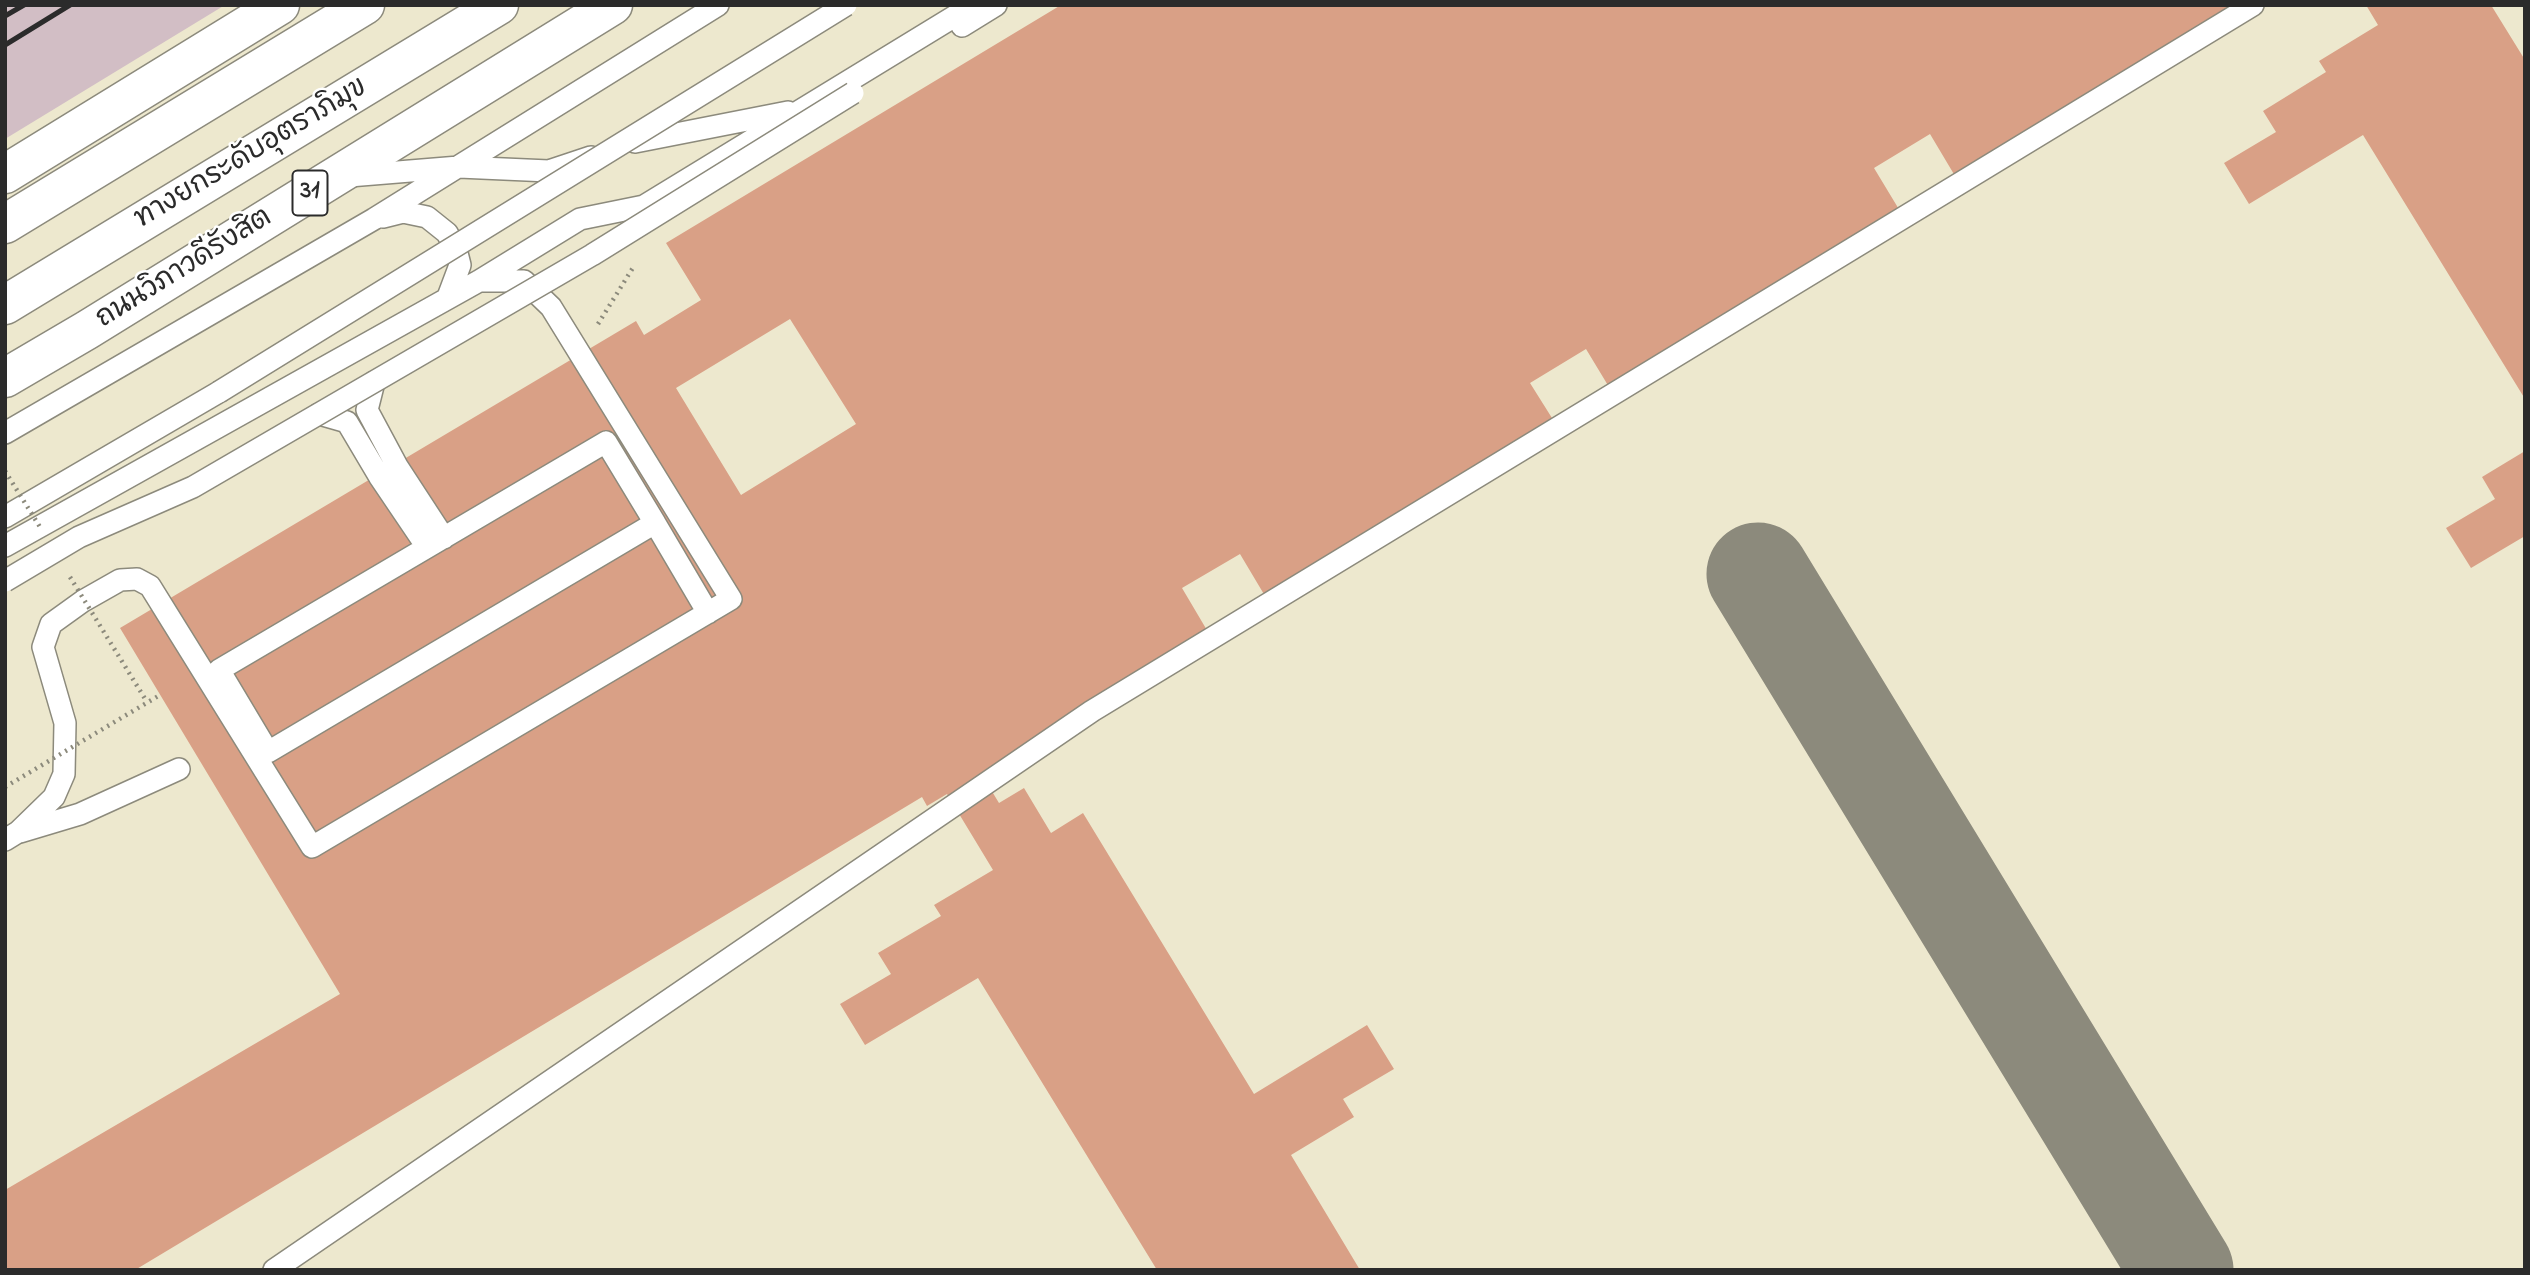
<!DOCTYPE html>
<meta charset="utf-8">
<style>
body{margin:0}
#map{position:relative;width:2530px;height:1275px;overflow:hidden;background:#ede8ce;font-family:"Indie Flower",sans-serif}
canvas{display:block}
.frame{position:absolute;inset:0;border:7px solid #2b2b2b;pointer-events:none}
</style>
<div id="map">
<canvas width="2530" height="1275"></canvas>
<div class="frame"></div>
</div>
<script>
const c = document.querySelector('canvas').getContext('2d');
c.lineJoin = 'round';
function fill(path, color) { c.fillStyle = color; c.fill(path, 'evenodd'); }
const poly = rows => new Path2D(rows.map(r => 'M' + r).join(''));
function stroke(path, color, width, dash) { c.strokeStyle = color; c.lineWidth = width; c.lineCap = dash ? 'butt' : 'round'; c.setLineDash(dash || []); c.stroke(path); }
function drawText(font, color, halo, rows, align = 'center') {
  c.font = font + ' "Indie Flower","Playpen Sans Thai",sans-serif'; c.lineWidth = 5; c.setLineDash([]); c.textBaseline = 'middle'; c.strokeStyle = halo; c.fillStyle = color; for (const [text, x, y, turn = 0] of rows) {
    c.save(); c.translate(x, y); c.rotate((+turn || 0) * Math.PI / 180); c.textAlign = isNaN(turn) ? turn : align; if (halo) c.strokeText(text, 0, 0); c.fillText(text, 0, 0); c.restore();
  }
}
const industrial = poly([
 [5,5,225,5,5,139]
]);
const taxiway = poly([
 [1758,574,2182,1270]
]);
const building = poly([
 [1061,5,2249,5,1958,181,1930,134,1874,168,1903,216,1612,392,1586,349,1530,383,1557,426,1268,601,1240,554,1182,588,1211,637,982,775,999,803,1024,788,1051,833,1083,813,1254,1094,1367,1025,1394,1069,1343,1099,1354,1117,1291,1155,1360,1270,1157,1270,978,978,865,1045,840,1004,891,974,878,953,941,916,934,905,993,870,947,794,927,806,922,797,135,1270,5,1270,5,1190,340,994,120,628,636,321,644,335,701,300,666,243],
 [790,319,856,424,741,495,676,388],
 [2366,5,2491,5,2525,60,2525,399,2363,135,2249,204,2224,163,2276,132,2263,111,2326,72,2319,61,2378,25],
 [2525,451,2525,536,2471,568,2446,528,2495,499,2482,477]
]);
const path = poly([
 [598,324,634,266]
]);
const service = poly([
 [962,26,996,5],
 [635,142,788,112],
 [349,176,459,167,549,171,591,157],
 [383,217,403,212,427,217,447,233,456,249,460,265,448,297],
 [374,382,367,410,397,466,444,538],
 [319,414,347,422,379,476,427,547],
 [5,433,374,219,718,5],
 [606,442,655,523,268,752,219,670,606,442],
 [5,517,219,392],
 [655,523,708,613],
 [5,546,479,281,580,219,644,206,973,5],
 [20,832,80,814,179,769],
 [5,840,18,832,54,797,64,774,65,723,43,647,51,624,83,601,120,580,137,579,150,586,312,847,731,599,551,307,524,281,479,281],
 [274,1270,1092,711,2253,5]
]);
const trunk = poly([
 [5,174,280,5],
 [5,378,87,330,613,5]
]);
const motorway = poly([
 [5,224,365,5],
 [5,305,499,5]
]);
const rail = poly([
 [5,16,24,5],
 [5,45,70,5]
]);
const pathBridge = poly([
 [5,471,40,527],
 [70,577,147,702],
 [5,787,160,695]
]);
const serviceBridge = poly([
 [219,392,846,5],
 [5,581,79,537,193,487,592,255,853,93]
]);
const shields = [
 [310,193,35]
];
const shieldNames = [
 ["31",310,193]
];
const streetNames = [
 ["ทางยกระดับอุตราภิมุข",252,155,-31],
 ["ถนนวิภาวดีรังสิต",185,270,-32]
];
fill(industrial, '#d2bec5');
stroke(taxiway, '#8c8a7c', 103);
fill(building, '#d9a086');
stroke(service, '#8c8a7c', 24);
stroke(trunk, '#8c8a7c', 41);
stroke(motorway, '#8c8a7c', 41);
stroke(path, '#8c8a7c', 4.5, [2, 5]);
stroke(service, '#fff', 21);
stroke(trunk, '#fff', 38);
stroke(motorway, '#fff', 38);
stroke(rail, '#2b2b2b', 5);
stroke(serviceBridge, '#8c8a7c', 24, []);
stroke(pathBridge, '#8c8a7c', 4.5, [2, 5]);
stroke(serviceBridge, '#fff', 21);
for (const [x, y, w] of shields) { const box = new Path2D(); box.roundRect(x - w / 2, y - 22.5, w, 45, 5); c.fillStyle = '#fff'; c.fill(box); stroke(box, '#2b2b2b', 2); }
drawText('bold 26px', '#2b2b2b', null, shieldNames);
drawText('28px', '#2b2b2b', '#fff', streetNames);
</script>
